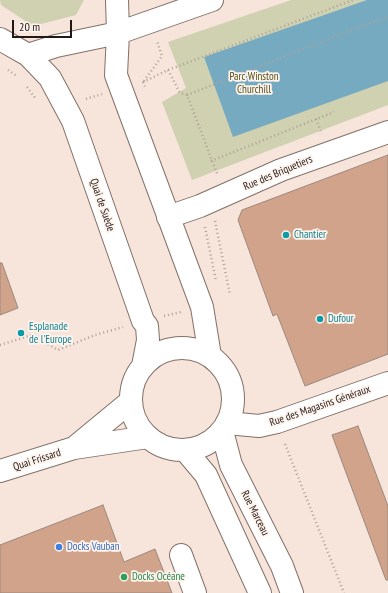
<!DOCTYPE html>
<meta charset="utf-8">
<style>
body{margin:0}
#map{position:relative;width:388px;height:593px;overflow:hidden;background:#f7e4da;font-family:"PT Sans Narrow",sans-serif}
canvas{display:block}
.scale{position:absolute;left:12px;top:20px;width:60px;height:18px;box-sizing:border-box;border:2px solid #201916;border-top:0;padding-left:5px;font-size:12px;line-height:14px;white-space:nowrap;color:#201916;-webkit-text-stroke:3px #fef3ed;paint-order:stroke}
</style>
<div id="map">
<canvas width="388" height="593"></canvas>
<div class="scale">20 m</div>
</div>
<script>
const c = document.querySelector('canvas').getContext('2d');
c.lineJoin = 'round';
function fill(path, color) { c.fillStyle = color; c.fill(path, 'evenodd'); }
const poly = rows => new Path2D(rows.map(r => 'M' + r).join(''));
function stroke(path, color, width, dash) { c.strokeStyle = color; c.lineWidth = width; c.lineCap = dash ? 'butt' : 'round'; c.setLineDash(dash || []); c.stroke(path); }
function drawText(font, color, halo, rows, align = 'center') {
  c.font = font + ' "PT Sans Narrow",sans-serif'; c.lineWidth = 3.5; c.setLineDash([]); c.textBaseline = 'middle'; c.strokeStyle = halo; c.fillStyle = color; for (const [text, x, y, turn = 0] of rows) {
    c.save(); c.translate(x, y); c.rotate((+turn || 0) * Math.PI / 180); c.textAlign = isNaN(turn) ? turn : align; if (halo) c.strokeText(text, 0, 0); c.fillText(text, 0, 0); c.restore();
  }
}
const green = poly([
 [0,0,84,0,76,15,33,26,1,5],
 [291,0,388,0,388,105,192,180,162,102,186,88,168,42]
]);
const water = poly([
 [367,0,388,0,388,81,233,137,204,57]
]);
const building = poly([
 [388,155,388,354,305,386,277,314,273,316,238,220,242,210,388,155],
 [0,263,2,263,18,308,0,315,0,263],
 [358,426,388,506,388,580,386,580,332,435,358,426],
 [103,505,124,562,155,549,172,593,0,593,0,545,103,505]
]);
const path = poly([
 [8,70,17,76],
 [168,70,180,93,187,95,218,176],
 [144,81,162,56,157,41],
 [143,82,146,89],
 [143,82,168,70,353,0],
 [27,87,36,99],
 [187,95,388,16],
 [86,99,102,94],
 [316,119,322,134],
 [211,161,334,112],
 [215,221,230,295],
 [205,227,216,281],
 [164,316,181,312],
 [0,345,32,335,58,350,95,335,123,327],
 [285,444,344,593]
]);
const minor = poly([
 [168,217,200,206,281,170,388,132],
 [227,423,259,426,277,422,388,383],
 [74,448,131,401],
 [0,471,74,448,148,437],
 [181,555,195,593]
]);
const major = poly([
 [117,0,118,33,116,75,202,307,210,356],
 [0,39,28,55,50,78,73,121,143,321,147,326,148,340,143,366],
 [28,55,56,46,118,33,212,0],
 '131 399a51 51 0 1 1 102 0a51 51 0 1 1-102 0Z',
 [222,431,231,465,282,566,292,593],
 [185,450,206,475,260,593]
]);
const markers = [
 [286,235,4,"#0f9aa8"],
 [320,319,4,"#0f9aa8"],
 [21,333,4,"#0f9aa8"],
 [59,547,4,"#3f7fe0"],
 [124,577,4,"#2e9e5b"]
];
const parkNames = [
 ["Parc Winston",254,77],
 ["Churchill",254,90]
];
const streetNames = [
 ["Rue des Briquetiers",278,173,-23],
 ["Quai de Suède",102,205,71],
 ["Rue des Magasins Généraux",320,406,-19],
 ["Quai Frissard",37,460,-18],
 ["Rue Marceau",255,513,63]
];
const cultureNames = [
 ["Chantier",294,235],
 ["Dufour",328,319],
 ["Esplanade",29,327],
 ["de l'Europe",29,340]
];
const shopNames = [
 ["Docks Vauban",67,547]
];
const leisureNames = [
 ["Docks Océane",132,577]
];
fill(green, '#cfd1b1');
fill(water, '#76aac1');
fill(building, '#d2a38b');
stroke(building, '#99887f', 1);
stroke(minor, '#827168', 24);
stroke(major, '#827168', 24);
stroke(path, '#afa099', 2.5, [1, 3]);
stroke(minor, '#fff', 22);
stroke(major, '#fff', 22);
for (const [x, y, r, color] of markers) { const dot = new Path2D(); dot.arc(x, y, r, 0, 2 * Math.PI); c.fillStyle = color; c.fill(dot); stroke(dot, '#fef3ed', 1.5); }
drawText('11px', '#4f5019', '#fef3ed', parkNames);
drawText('11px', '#201916', '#fef3ed', streetNames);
drawText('11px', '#0d838f', '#fef3ed', cultureNames, 'left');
drawText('11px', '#366cbe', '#fef3ed', shopNames, 'left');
drawText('11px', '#27864d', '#fef3ed', leisureNames, 'left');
</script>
